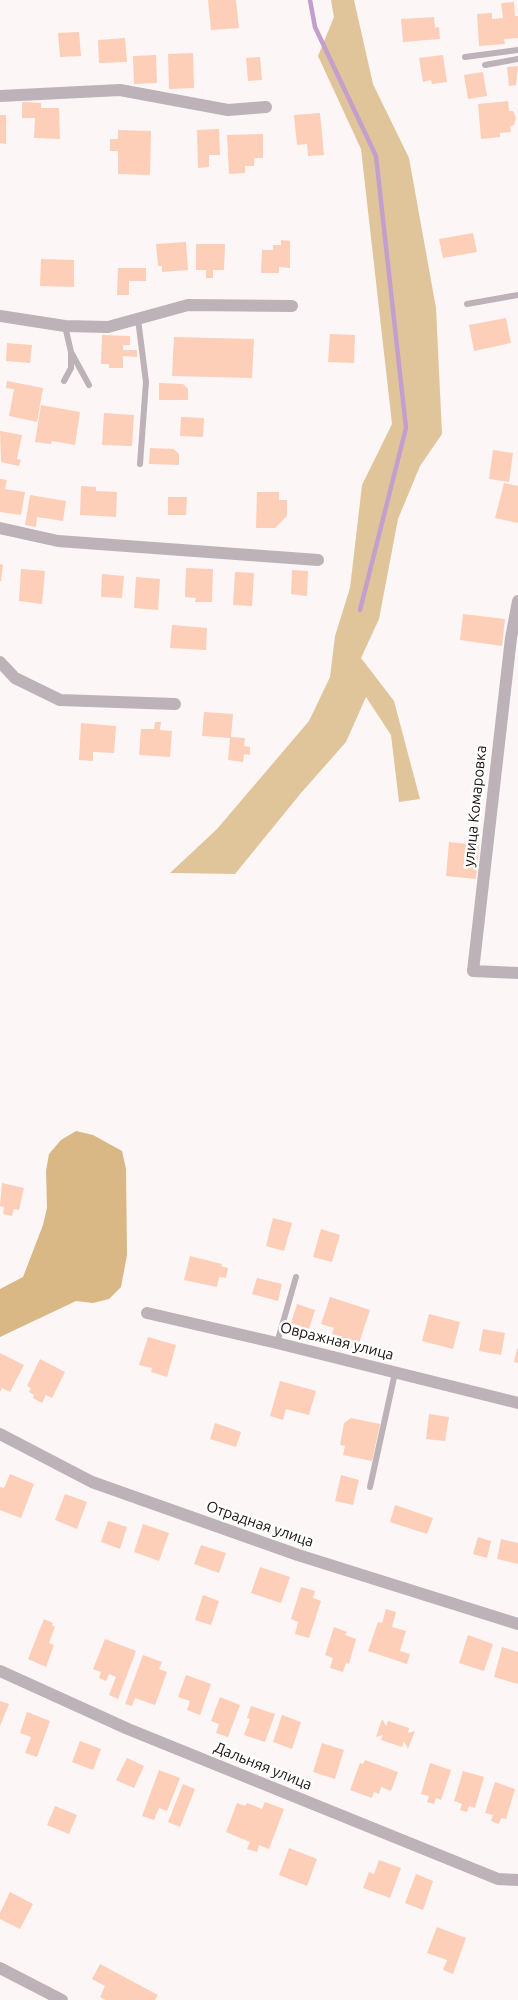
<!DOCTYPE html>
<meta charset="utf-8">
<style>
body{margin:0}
canvas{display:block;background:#fcf6f6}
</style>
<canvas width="518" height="2000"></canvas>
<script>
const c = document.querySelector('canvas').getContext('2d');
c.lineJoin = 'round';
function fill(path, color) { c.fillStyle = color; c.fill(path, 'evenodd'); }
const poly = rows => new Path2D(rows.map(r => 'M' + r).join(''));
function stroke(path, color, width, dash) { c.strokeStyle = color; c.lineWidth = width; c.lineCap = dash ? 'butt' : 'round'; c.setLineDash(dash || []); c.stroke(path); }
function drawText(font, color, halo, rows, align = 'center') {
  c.font = font + ' Ubuntu,sans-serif'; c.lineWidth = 5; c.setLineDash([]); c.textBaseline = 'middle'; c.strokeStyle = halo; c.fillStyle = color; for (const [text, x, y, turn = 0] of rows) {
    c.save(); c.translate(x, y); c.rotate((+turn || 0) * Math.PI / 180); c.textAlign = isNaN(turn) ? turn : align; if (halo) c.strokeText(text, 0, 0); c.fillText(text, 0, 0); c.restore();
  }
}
const green = poly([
 [331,0,354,0,373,84,409,158,436,308,442,434,420,466,398,519,379,619,361,658,394,701,420,799,399,802,391,735,366,697,346,742,301,793,235,874,170,873,217,829,309,721,330,677,335,636,350,588,362,485,392,424,361,149,318,56,334,17]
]);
const forest = poly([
 [76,1131,93,1135,122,1151,126,1169,127,1255,121,1287,109,1299,93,1303,76,1301,0,1337,0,1289,23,1277,43,1225,47,1208,46,1171,49,1154,61,1140]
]);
const stream = poly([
 [310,0,315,27,376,156,406,428,360,610]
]);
const building = poly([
 [208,0,236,0,239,28,211,30],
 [514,2,515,16,518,16,518,38,504,39,505,44,479,46,477,14,492,13,492,19,503,18,501,3],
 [434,17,435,28,439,27,440,39,403,42,401,19],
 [79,32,81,56,60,57,58,33],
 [125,38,127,62,99,63,98,40],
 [193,53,194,88,169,89,168,54],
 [156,55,157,83,134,84,133,56],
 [443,55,447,82,432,84,431,80,423,82,419,58],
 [260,57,262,80,248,81,246,58],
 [518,66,516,85,509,86,507,67],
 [483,72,487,96,468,99,464,75],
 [508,101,509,111,513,111,516,118,514,125,510,126,511,132,500,133,500,137,481,139,478,104],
 [22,102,41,103,41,108,59,108,60,139,34,138,35,118,22,118],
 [320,113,324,155,308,156,307,144,297,145,294,115],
 [0,115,6,115,6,144,0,143],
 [219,129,220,155,209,155,209,167,198,168,197,130],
 [118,130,151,131,150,175,118,174,118,151,110,151,110,139,118,139],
 [263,134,263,158,254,158,254,166,245,166,245,173,229,174,227,135],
 [473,233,477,252,443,258,439,239],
 [281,240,290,241,290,268,279,267,279,273,261,273,262,250,273,250,273,245,281,245],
 [186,242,188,270,162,272,162,266,158,266,156,244],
 [196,244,225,244,224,270,213,270,213,278,206,278,206,270,196,270],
 [41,259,74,260,74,287,40,286],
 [118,268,146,268,146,281,129,281,129,295,117,295],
 [506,318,511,343,474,351,469,325],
 [330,334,355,335,354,363,328,362],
 [102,335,130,336,130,345,123,345,123,350,137,350,137,357,123,356,123,368,109,368,109,364,101,364],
 [174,337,254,339,252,378,172,376],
 [7,343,32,345,30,363,6,361],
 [7,381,43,388,37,422,9,416,14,389,6,388],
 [159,383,183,384,188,389,188,400,159,400],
 [41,405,80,412,75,445,52,441,51,444,35,442],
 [104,413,134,415,132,446,102,445],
 [181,417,204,418,203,437,180,436],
 [0,431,22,435,17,459,21,460,19,466,1,462],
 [150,448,174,449,179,454,179,465,149,464],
 [493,450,513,453,509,482,489,479],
 [0,479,7,480,5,489,25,492,21,515,0,512],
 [504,483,518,486,518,523,495,518],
 [81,486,96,487,96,491,117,492,116,517,80,515],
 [257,492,279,492,279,500,287,500,287,516,275,528,256,528],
 [30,495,66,501,63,521,37,517,36,527,25,525],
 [168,497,187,497,186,515,168,515],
 [0,564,3,565,1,581,0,581],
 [186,568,213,569,212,602,195,602,196,598,185,597],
 [21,569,45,571,42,604,19,601],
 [292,570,308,571,307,596,291,594],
 [235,572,254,573,252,606,233,605],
 [102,574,124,576,122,598,101,597],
 [136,577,160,579,158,610,134,608],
 [463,614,505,619,502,646,460,640],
 [172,625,207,628,206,650,170,648],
 [204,712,233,714,231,737,245,738,244,746,250,747,250,755,244,754,243,762,228,760,230,738,202,736],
 [155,722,161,722,160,730,172,731,170,757,139,755,141,729,154,729],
 [81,723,116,726,114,753,93,752,93,761,79,760],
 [449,842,479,845,476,879,446,876],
 [2,1183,24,1188,19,1210,14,1209,12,1216,3,1214,4,1207,0,1206],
 [273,1218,292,1223,284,1251,266,1246],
 [321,1229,340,1235,332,1262,313,1257],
 [190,1256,222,1264,221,1266,228,1268,226,1278,219,1277,217,1287,184,1280],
 [257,1278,282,1284,278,1301,252,1294],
 [330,1297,370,1310,357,1349,339,1343,341,1337,332,1334,334,1328,321,1324],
 [297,1304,315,1310,309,1329,291,1323],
 [429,1314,460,1322,453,1349,422,1341],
 [483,1329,505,1333,501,1355,479,1351],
 [148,1337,176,1345,167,1377,151,1372,152,1368,139,1365],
 [517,1349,518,1349,518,1363,514,1362],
 [0,1353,24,1365,10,1392,2,1388,0,1392],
 [40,1359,65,1372,52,1398,46,1395,42,1403,33,1398,34,1395,29,1392,31,1388,27,1386],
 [280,1381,316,1391,309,1415,286,1409,283,1420,270,1416],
 [429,1414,449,1417,445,1441,426,1439],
 [351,1418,380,1424,372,1461,343,1455,345,1446,340,1445,344,1423],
 [215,1423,241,1432,236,1447,210,1439],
 [10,1474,34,1484,21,1518,0,1510,0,1487,4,1488],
 [341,1475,359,1480,353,1505,335,1501],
 [65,1494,87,1502,77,1529,55,1520],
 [395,1505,433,1518,427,1534,390,1522],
 [108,1521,127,1527,120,1549,101,1542],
 [143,1524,169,1533,159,1561,134,1552],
 [478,1537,491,1541,487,1558,473,1554],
 [501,1539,518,1543,518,1564,497,1559],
 [201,1545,226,1553,219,1573,194,1564],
 [260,1567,290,1577,281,1603,251,1593],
 [301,1587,315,1591,313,1598,321,1601,309,1638,295,1634,298,1622,291,1619],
 [203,1595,219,1601,211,1625,195,1620],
 [386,1609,396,1612,392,1627,406,1631,400,1651,410,1654,407,1664,368,1651,378,1622,382,1623],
 [44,1619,53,1623,52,1625,55,1627,49,1643,54,1645,46,1667,28,1659],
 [334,1627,347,1632,345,1635,356,1639,349,1664,346,1663,343,1672,330,1668,333,1658,325,1655],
 [468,1635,493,1644,484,1671,459,1663],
 [105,1639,136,1651,118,1699,109,1695,116,1677,109,1674,106,1681,99,1678,101,1672,93,1669],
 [502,1647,518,1652,518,1684,494,1677],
 [143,1655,162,1662,159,1669,167,1672,155,1705,135,1698,132,1706,125,1704],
 [186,1675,211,1684,200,1715,187,1710,190,1701,178,1697],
 [220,1697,240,1705,228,1737,216,1733,219,1724,211,1721],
 [0,1701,9,1704,0,1726],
 [251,1706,275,1714,265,1742,244,1735,250,1719,247,1718],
 [27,1712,50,1721,37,1757,25,1753,31,1737,20,1733],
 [282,1715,301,1722,292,1749,273,1742],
 [382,1719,386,1726,388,1721,409,1728,408,1733,415,1731,408,1749,404,1741,402,1747,381,1740,383,1735,376,1737],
 [80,1741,101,1749,93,1770,72,1762],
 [322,1743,344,1750,335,1779,313,1772],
 [127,1758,144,1766,134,1788,116,1780],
 [365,1760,398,1772,391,1791,381,1787,379,1794,374,1792,372,1798,350,1790,360,1763,363,1764],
 [430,1763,451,1770,441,1800,436,1798,434,1804,427,1802,429,1796,421,1794],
 [159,1770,180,1778,167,1811,159,1808,154,1820,142,1816],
 [463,1771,484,1777,475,1808,469,1806,467,1812,460,1810,462,1804,454,1801],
 [495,1782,515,1789,506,1819,501,1818,499,1824,491,1821,493,1815,485,1813],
 [183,1784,195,1789,180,1827,168,1822],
 [265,1802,284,1809,269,1849,259,1845,257,1852,247,1849,250,1842,226,1832,237,1803,245,1806,247,1803,262,1809],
 [55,1806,77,1815,69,1834,47,1825],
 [289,1848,317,1859,307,1886,279,1875],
 [379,1860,401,1868,390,1898,363,1888,369,1872,374,1874],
 [416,1874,433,1881,423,1910,405,1903],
 [10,1892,33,1904,20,1929,0,1919,0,1913],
 [437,1927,466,1938,453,1974,443,1970,447,1960,427,1953],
 [100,1964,158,1995,155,2000,106,2000,100,1997,105,1986,92,1979]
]);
const lane = poly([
 [465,57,518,50],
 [485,65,518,59],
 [467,304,518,295],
 [138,319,146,382,140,464],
 [65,326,71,352,89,385],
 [64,381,71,368,71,353],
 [277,1343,296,1277],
 [370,1487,395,1373]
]);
const street = poly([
 [0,96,120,90,228,110,266,107],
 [0,316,65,326,108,327,188,305,292,306],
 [0,528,58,541,318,560],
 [518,601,511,638,473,971,518,973],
 [0,662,15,678,60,700,175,704],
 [147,1313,277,1343,518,1403],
 [0,1434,92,1482,298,1555,518,1624],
 [0,1671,128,1729,498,1879,518,1880],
 [0,1968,62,2000]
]);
const streetNames = [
 ["улица Комаровка",475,806,-84],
 ["Овражная улица",337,1341,14],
 ["Отрадная улица",260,1524,19],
 ["Дальняя улица",263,1766,22]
];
fill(green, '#e1c59a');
fill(forest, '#d9b885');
stroke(stream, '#c39fcd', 4.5);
fill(building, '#fdcfb8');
stroke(lane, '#bdb2b7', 6);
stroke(street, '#bdb2b7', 12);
drawText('15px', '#190f0f', '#fff', streetNames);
</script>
